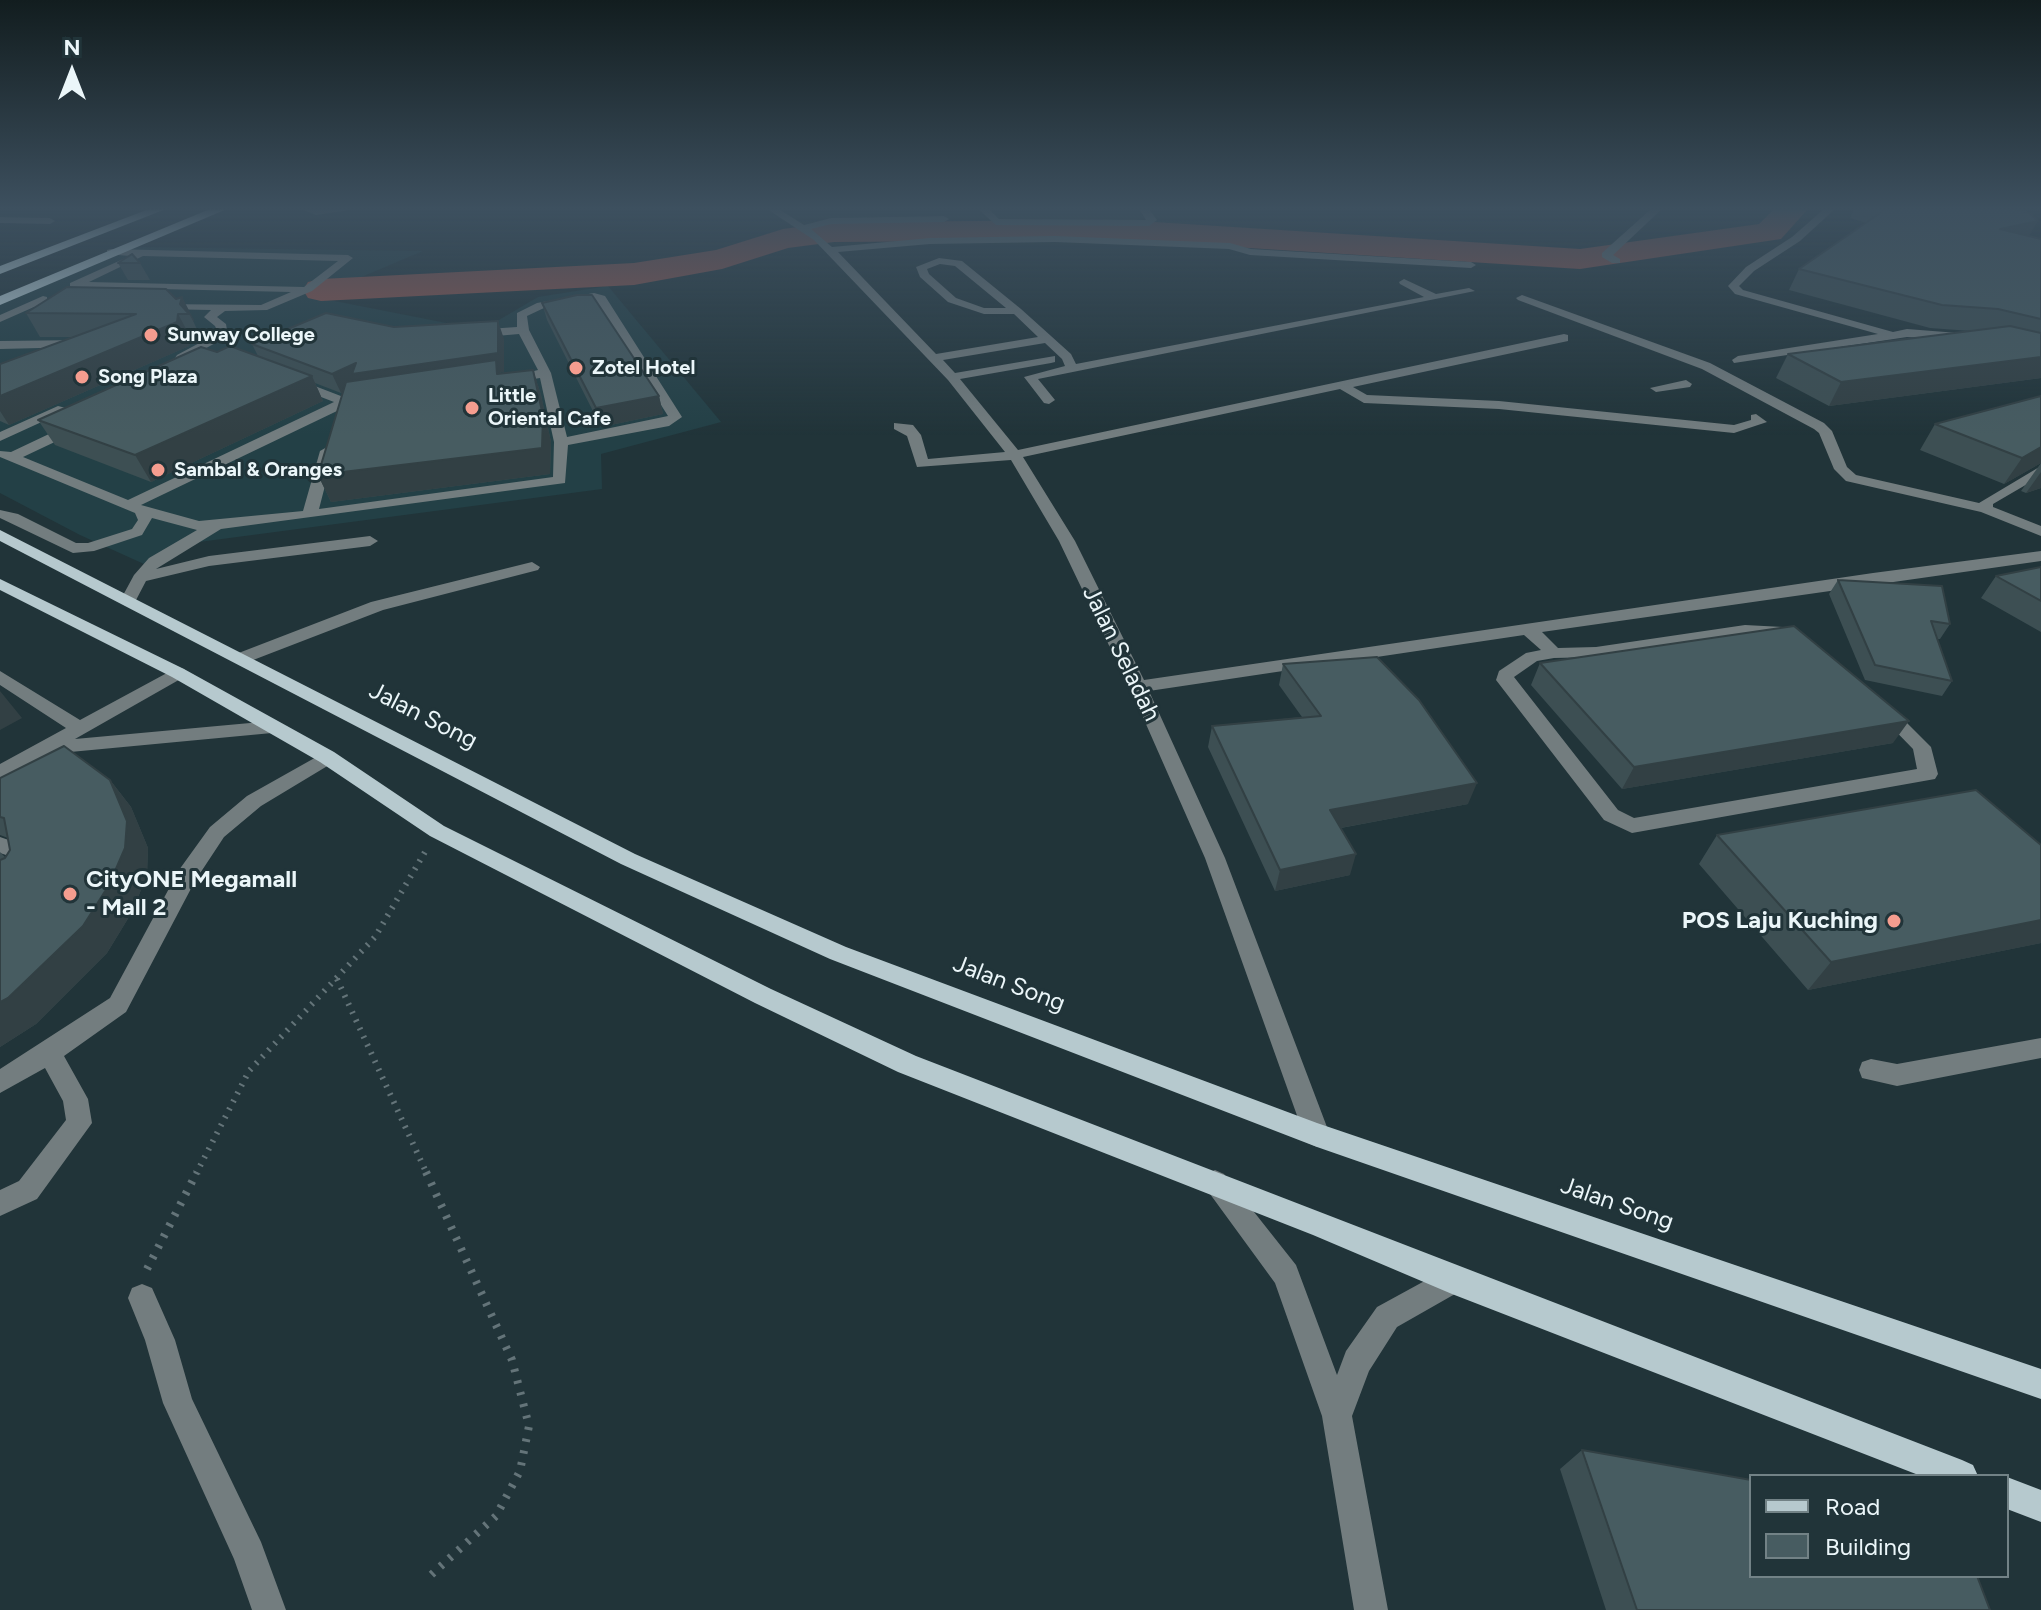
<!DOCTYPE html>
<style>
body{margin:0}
#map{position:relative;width:2041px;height:1610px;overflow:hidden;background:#213439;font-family:Figtree,sans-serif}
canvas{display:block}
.legend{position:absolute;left:1749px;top:1474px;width:260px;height:104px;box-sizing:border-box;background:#213439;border:2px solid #728286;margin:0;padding:10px 14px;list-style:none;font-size:24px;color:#ebf6f9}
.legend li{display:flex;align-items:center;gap:16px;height:40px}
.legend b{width:40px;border:2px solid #728286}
.north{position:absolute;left:32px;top:32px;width:80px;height:80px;-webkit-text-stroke:6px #213439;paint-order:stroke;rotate:0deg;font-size:22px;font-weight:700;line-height:32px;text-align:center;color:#ebf6f9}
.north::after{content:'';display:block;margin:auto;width:28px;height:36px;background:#ebf6f9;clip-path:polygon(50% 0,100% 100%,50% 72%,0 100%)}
</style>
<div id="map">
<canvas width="2041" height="1610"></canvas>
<ul class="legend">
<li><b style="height:10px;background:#b6c9ce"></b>Road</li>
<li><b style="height:22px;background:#475c61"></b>Building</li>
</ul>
<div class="north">N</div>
</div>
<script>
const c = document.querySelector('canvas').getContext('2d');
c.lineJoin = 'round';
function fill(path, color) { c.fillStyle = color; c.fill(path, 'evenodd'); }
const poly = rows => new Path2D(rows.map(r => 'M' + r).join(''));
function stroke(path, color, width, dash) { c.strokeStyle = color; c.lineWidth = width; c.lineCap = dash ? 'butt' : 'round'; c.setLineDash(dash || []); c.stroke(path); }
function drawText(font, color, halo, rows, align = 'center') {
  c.font = font + ' Figtree,sans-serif'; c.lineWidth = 6; c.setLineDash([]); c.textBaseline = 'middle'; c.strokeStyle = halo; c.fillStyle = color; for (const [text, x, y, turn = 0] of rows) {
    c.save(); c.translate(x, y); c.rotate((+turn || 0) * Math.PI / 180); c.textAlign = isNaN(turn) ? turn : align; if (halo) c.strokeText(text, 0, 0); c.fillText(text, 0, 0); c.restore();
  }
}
const built = poly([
 [137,247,423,251,314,297,482,330,538,297,608,286,721,422,601,454,602,489,199,542,155,569,80,535,0,493,0,304]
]);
const river = poly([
 [1774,209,1808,209,1781,239,1580,269,1123,240,834,242,788,248,722,269,634,285,321,301,308,298,303,290,308,282,321,279,634,263,716,250,783,229,834,222,1123,220,1580,249,1759,224,1774,209]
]);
const pathFar1 = poly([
 [337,979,427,1174],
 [196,1174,249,1071,375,937,425,852]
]);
const path = poly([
 [426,1172,512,1360,529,1426,520,1471,496,1516,431,1575],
 [147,1269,197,1172]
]);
const minor = poly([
 [301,209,357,209,316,215,301,209],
 [767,209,779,209,804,225,831,218,944,216,949,219,944,222,831,224,811,229,832,247,930,238,1055,236,1230,243,1251,249,1471,262,1476,265,1471,268,1250,255,1229,249,1055,242,930,244,838,252,936,354,1038,337,1014,314,984,314,948,302,920,277,916,267,939,258,962,261,1021,309,1071,354,1076,364,1424,297,1400,284,1399,282,1404,279,1436,294,1469,288,1475,291,1038,379,1055,400,1049,404,1044,403,1024,377,1065,366,1062,359,1045,343,943,360,955,373,1055,356,1055,362,1051,363,960,379,1018,450,1564,334,1568,335,1568,341,1353,387,1367,395,1499,401,1734,425,1751,420,1751,415,1756,414,1767,422,1734,433,1499,409,1364,403,1340,389,1023,457,1075,541,1144,680,1873,573,2041,551,2041,561,1542,632,1558,648,1596,647,1745,625,1783,627,1794,637,1785,642,1773,636,1745,635,1596,657,1554,658,1537,661,1514,677,1618,810,1634,818,1917,769,1913,749,1876,711,1885,705,1891,707,1931,747,1938,774,1935,779,1632,833,1604,820,1496,680,1499,671,1526,653,1541,650,1524,635,1149,691,1225,858,1330,1135,1326,1143,1317,1147,1308,1143,1304,1135,1205,858,1138,706,1059,541,1011,460,917,467,907,436,894,429,894,423,913,425,921,435,928,459,1005,452,948,380,814,240,767,209],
 [940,264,955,266,1006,308,984,308,956,298,929,274,927,269,940,264],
 [978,209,989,209,999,219,1146,220,1139,209,1149,209,1157,220,1149,226,996,225,978,209],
 [1651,209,1662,209,1613,255,1620,259,1620,263,1612,263,1602,257,1602,253,1651,209],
 [1824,209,1835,209,1800,241,1754,271,1739,286,1743,290,1893,332,1907,329,1971,334,1975,335,1975,341,1907,337,1734,363,1732,360,1738,356,1878,334,1735,294,1728,286,1746,267,1792,237,1824,209],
 [0,217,50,218,55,221,50,224,0,223,0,217],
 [111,249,348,255,353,258,312,291,267,310,225,311,217,317,226,324,228,336,181,362,175,358,177,355,218,333,215,326,204,317,211,310,160,309,156,308,156,304,261,305,291,292,70,287,70,283,130,256,107,254,107,250,111,249],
 [143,256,338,261,304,287,89,282,143,256],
 [594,293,605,296,682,417,669,426,568,445,565,483,221,529,156,569,209,556,370,536,378,541,370,546,209,566,146,581,135,602,129,604,121,599,134,575,149,558,197,530,152,518,142,535,94,551,73,553,0,518,0,510,18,514,76,543,88,543,132,529,138,520,135,513,0,457,0,451,11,452,68,425,78,425,78,431,23,457,128,500,334,402,290,385,290,379,294,378,346,398,366,395,372,399,350,405,347,412,337,411,141,505,199,521,303,511,320,451,327,447,334,451,319,509,553,477,554,442,540,378,508,383,502,379,538,370,519,334,473,338,467,334,473,330,517,327,517,313,537,303,594,293],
 [594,299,668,416,567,437,551,373,529,330,527,316,544,308,594,299],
 [1522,295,1710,363,1824,423,1832,431,1847,467,1856,475,1979,503,2041,466,2041,476,1993,504,1993,507,2041,526,2041,536,1981,512,1846,481,1834,469,1819,433,1814,429,1702,369,1518,300,1516,298,1522,295],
 [43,296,47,297,47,301,68,302,74,305,68,308,34,307,0,322,0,315,43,296],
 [84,340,86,343,80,347,0,349,0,341,84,340],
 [1686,380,1692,384,1690,387,1656,392,1650,388,1686,380],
 [58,406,70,409,0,441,0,432,58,406],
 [532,562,540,567,538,570,383,610,248,662,236,662,233,658,236,654,371,602,532,562],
 [178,667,184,669,187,673,184,677,75,739,272,721,281,727,272,733,49,754,0,780,0,764,66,728,0,685,0,671,80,720,178,667],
 [327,751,337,757,334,762,261,806,224,837,195,881,126,1012,64,1056,88,1099,92,1123,37,1199,0,1216,0,1190,19,1181,66,1120,63,1101,45,1068,0,1093,0,1069,110,998,179,870,210,827,247,796,327,751],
 [0,837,26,846,32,876,29,882,0,897,0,879,10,872,9,856,0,853,0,837],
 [2041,1038,2041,1058,1897,1086,1862,1078,1859,1070,1862,1062,1871,1059,1897,1064,2041,1038],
 [1215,1170,1224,1174,1296,1265,1337,1375,1346,1351,1377,1307,1452,1266,1462,1270,1466,1280,1462,1290,1397,1327,1369,1371,1352,1416,1388,1610,1354,1610,1322,1416,1275,1283,1202,1183,1206,1174,1215,1170],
 [142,1284,152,1288,175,1340,192,1399,261,1542,286,1610,252,1610,234,1559,163,1403,145,1340,128,1298,132,1288,142,1284]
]);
const major = poly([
 [0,530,635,854,846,947,1317,1123,2041,1369,2041,1399,1317,1147,830,959,621,864,0,541,0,530],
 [0,579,184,669,334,752,444,826,771,989,916,1056,1962,1460,1973,1465,1978,1476,1921,1476,1452,1294,1313,1235,898,1072,755,1003,430,836,320,762,172,677,0,590,0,579],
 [2007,1477,2041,1490,2041,1522,2007,1509,2007,1477]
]);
const highway = poly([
 [149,209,166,209,0,274,0,266,149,209],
 [210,209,227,209,0,305,0,296,210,209]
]);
const wall = poly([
 [1854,209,2017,209,2029,236,2041,239,2041,378,1829,406,1776,378,1788,354,1971,331,1930,328,1789,290,1799,269,1867,223,1850,218],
 [118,263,140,263,150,280,128,280],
 [182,297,201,338,191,338,189,346,9,425,0,421,0,364,73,337,40,337,26,313,176,299],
 [542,303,659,396,663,414,601,427,547,320],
 [394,327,504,339,504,372,500,372,501,373,533,370,541,395,551,442,550,474,331,502,318,475,343,392,341,393,315,383,323,401,151,482,55,445,38,420,217,352,258,356,252,344],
 [1935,424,2041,463,2004,484,1920,450],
 [2041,463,2041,488,2026,493,2021,491],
 [2041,567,2041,632,1981,598,1996,576],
 [1838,580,1950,624,1940,639,1937,639,1952,681,1942,696,1865,680,1829,594],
 [1540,663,1893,743,1622,789,1531,685],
 [1283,664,1468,804,1341,828,1350,875,1275,891,1208,747,1212,726,1302,717,1279,685],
 [0,778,110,780,131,807,148,848,147,875,132,912,107,953,36,1024,0,1047,0,852,5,857,10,850,8,838,0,835],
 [1717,835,2041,845,2041,943,1808,990,1699,864],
 [1582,1450,1990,1610,1606,1610,1560,1469]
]);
const shadedWall = poly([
 [2038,221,2026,241,2000,229],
 [182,297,194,320,194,322,189,314,180,304],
 [178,314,191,338,189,346,9,425,0,411,0,396],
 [498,321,504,339,504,372,500,372,505,385,357,385,341,393,332,374,356,363],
 [2041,357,2041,378,1829,406,1841,382],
 [533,370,541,395,551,442,550,474,331,502,318,475],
 [312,376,323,401,151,482,135,455],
 [659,396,663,414,601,427,596,408],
 [2041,447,2041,463,2004,484,2022,458],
 [2041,472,2041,488,2026,493],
 [0,691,22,718,0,730],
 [1909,721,1893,743,1622,789,1634,767],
 [110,780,131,807,148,848,147,875,132,912,107,953,36,1024,0,1047,0,1002],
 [1477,783,1468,804,1324,831,1330,810],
 [1356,854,1350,875,1275,891,1280,870],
 [2041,920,2041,943,1808,990,1831,962]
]);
const building = poly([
 [1886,209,2017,209,2031,214,2038,221,2000,229,2041,239,2041,319,1998,309,1942,305,1799,269,1886,209],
 [132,254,140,263,118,263,132,254],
 [67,287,166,289,176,299,182,297,180,304,189,314,178,314,177,322,0,396,0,364,136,314,26,313,67,287],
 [577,295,592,295,659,396,596,408,542,303,577,295],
 [326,313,394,327,498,321,498,353,352,374,356,363,332,374,252,344,326,313],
 [2010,326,2041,333,2041,357,1841,382,1788,354,2010,326],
 [230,346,312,376,135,455,38,420,201,347,217,352,230,346],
 [496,360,497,374,533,370,543,416,542,448,318,475,346,382,496,360],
 [2041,396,2041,447,2022,458,1935,424,2041,396],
 [2041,567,2041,601,1996,576,2041,567],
 [1838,580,1942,586,1950,624,1931,621,1952,681,1875,665,1838,580],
 [1794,626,1909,721,1634,767,1540,663,1794,626],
 [1377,657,1419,700,1477,783,1330,810,1356,854,1280,870,1212,726,1321,716,1283,664,1377,657],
 [64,746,110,780,127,821,125,848,109,885,83,926,8,998,0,1002,0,860,5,858,10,850,4,818,0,817,0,778,64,746],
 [1976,790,2041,845,2041,920,1831,962,1717,835,1976,790],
 [1582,1450,1751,1480,1751,1576,1977,1576,1990,1610,1637,1610,1582,1450]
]);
const markers = [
 [151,335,8,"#f59d8f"],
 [576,368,8,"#f59d8f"],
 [82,377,8,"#f59d8f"],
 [472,408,8,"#f59d8f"],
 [158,470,8,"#f59d8f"],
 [70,894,8,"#f59d8f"],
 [1894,921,8,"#f59d8f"]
];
const farPoinames = [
 ["Sunway College",167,335],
 ["Zotel Hotel",592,368],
 ["Song Plaza",98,377],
 ["Little",488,396],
 ["Oriental Cafe",488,419],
 ["Sambal & Oranges",174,470]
];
const streetNames = [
 ["Jalan Seladah",1121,654,64],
 ["Jalan Song",423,716,27],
 ["Jalan Song",1009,984,21],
 ["Jalan Song",1617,1204,19]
];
const poiNames = [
 ["CityONE Megamall",86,880],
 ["- Mall 2",86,908],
 ["POS Laju Kuching",1878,921,"right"]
];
fill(built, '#234046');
fill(river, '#9f564b');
stroke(pathFar1, '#647479', 6, [2, 7]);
stroke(path, '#647479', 8, [3, 9]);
fill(minor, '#737d7f');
fill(major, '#b6c9ce');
fill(highway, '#d0e7ed');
fill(wall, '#3d4f53');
fill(shadedWall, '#324044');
fill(building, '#475c61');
stroke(building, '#324044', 2);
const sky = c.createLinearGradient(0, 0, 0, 435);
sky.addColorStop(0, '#121d1f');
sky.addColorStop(0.48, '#3d505f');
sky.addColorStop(1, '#3d505f00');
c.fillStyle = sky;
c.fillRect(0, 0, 2041, 435);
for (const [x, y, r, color] of markers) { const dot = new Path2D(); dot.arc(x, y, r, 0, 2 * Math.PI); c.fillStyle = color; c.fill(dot); stroke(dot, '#213439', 3); }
drawText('bold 20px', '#ebf6f9', '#213439', farPoinames, 'left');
drawText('24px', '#ebf6f9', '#213439', streetNames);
drawText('bold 24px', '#ebf6f9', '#213439', poiNames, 'left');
</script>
